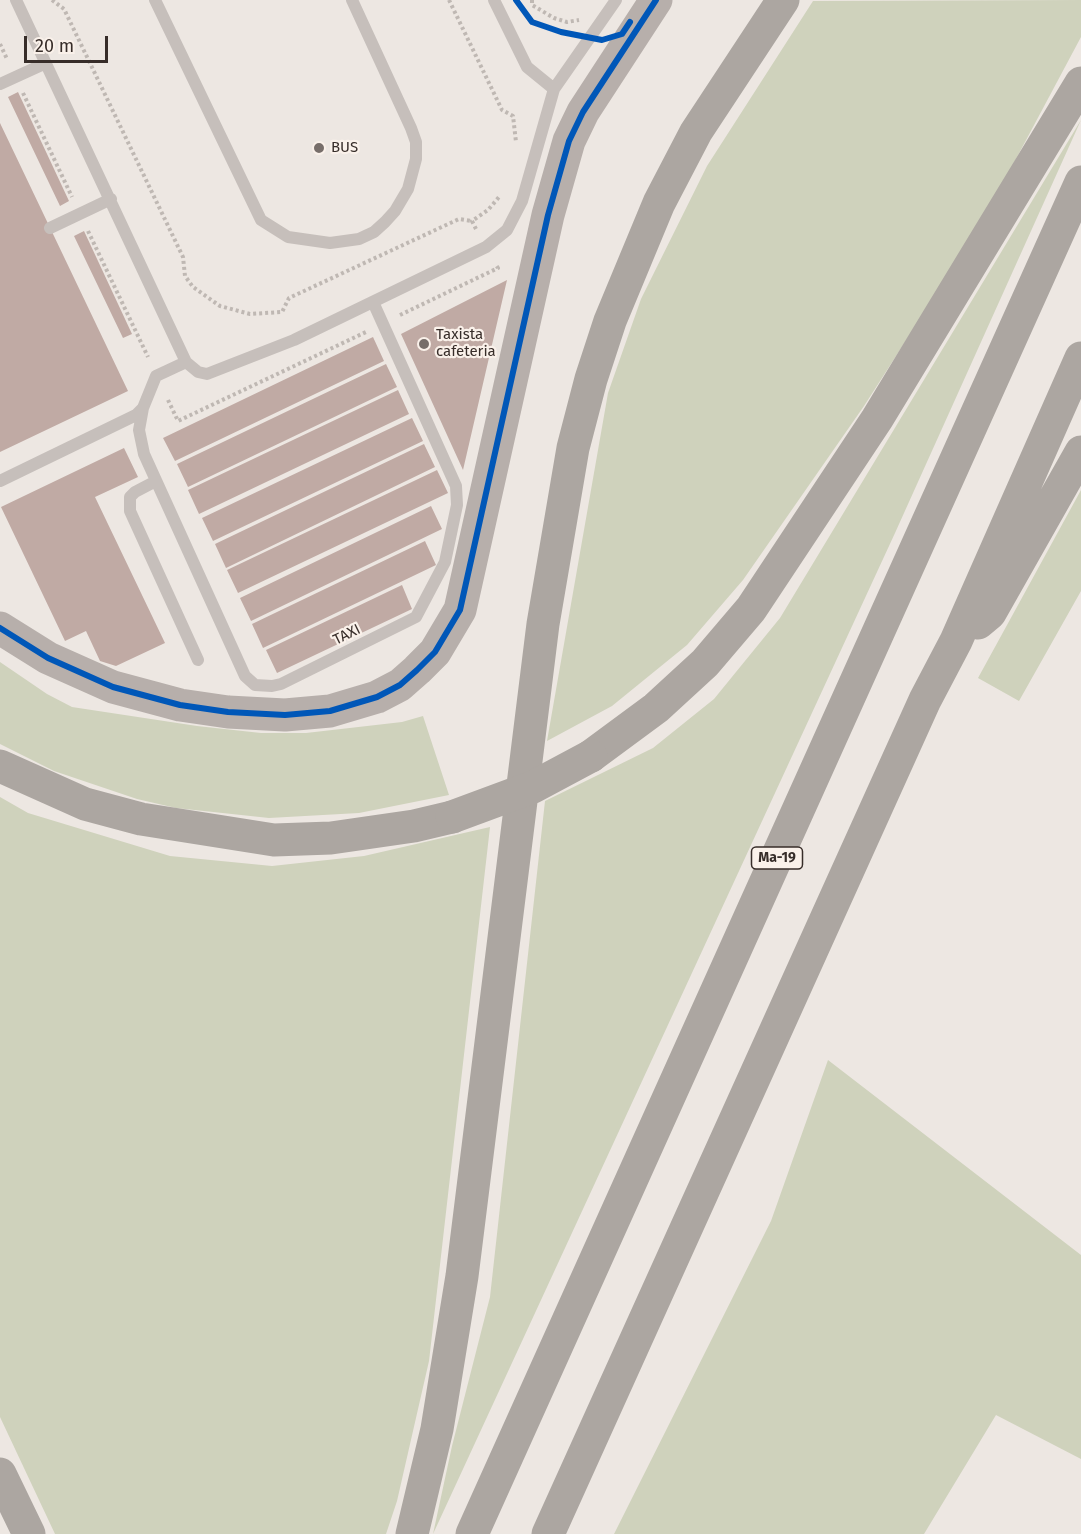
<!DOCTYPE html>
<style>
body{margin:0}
#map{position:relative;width:1081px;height:1534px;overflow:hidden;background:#ede7e2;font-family:"Fira Sans",sans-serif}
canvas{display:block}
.scale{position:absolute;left:24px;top:36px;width:84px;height:27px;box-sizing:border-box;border:3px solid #372d29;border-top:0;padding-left:8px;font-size:18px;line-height:21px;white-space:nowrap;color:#372d29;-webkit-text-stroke:4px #faf1ea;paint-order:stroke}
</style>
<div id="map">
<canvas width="1081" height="1534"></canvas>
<div class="scale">20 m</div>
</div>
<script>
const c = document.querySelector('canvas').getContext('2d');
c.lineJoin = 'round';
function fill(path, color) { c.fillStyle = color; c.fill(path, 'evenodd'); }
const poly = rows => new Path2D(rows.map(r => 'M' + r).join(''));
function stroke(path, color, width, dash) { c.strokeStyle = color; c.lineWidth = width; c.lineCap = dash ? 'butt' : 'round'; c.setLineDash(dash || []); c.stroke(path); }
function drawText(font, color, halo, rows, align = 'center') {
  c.font = font + ' "Fira Sans",sans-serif'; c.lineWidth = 4.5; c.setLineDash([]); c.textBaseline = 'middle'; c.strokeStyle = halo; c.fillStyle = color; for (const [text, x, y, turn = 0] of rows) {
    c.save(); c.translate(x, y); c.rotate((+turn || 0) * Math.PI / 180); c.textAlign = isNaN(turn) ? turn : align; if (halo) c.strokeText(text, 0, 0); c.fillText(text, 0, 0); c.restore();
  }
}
const green = poly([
 [1081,0,1081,37,985,217,864,406,743,580,687,645,612,706,547,741,608,393,641,299,707,166,813,1],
 [1081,120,895,533,433,1534,452,1446,490,1297,545,801,653,748,714,699,780,618],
 [1081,490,1081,591,1019,701,978,678],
 [0,662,47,694,72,707,197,726,261,733,306,733,402,722,423,716,449,795,359,813,269,818,176,808,137,799,54,771,0,744],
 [0,797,28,813,170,856,272,866,364,856,490,827,429,1361,397,1501,386,1534,55,1534,0,1417],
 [828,1060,1081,1255,1081,1459,996,1415,924,1534,614,1534,771,1221]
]);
const building = poly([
 [18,92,69,201,60,206,8,97],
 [0,123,128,391,0,452],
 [84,231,132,334,123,338,74,236],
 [507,280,463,470,401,334],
 [373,337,384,361,175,461,163,438],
 [386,364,397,387,188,487,177,464],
 [398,390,409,414,199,514,188,490],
 [412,418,423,441,213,541,202,518],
 [424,444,435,467,226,568,215,544],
 [124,448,138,477,95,497,165,643,116,666,100,661,86,631,65,641,1,507],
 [437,470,448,493,238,593,227,570],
 [431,506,442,529,251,621,240,598],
 [425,541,436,565,263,648,252,624],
 [402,585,412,609,277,673,266,650]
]);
const path = poly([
 [52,0,64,9,183,257,185,276,193,287,220,306,250,314,282,312,289,298,459,219,472,221],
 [449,0,502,110,513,116,516,142],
 [532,0,532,5,554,18,567,22,579,20],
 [0,44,7,59],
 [23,93,72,197],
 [476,229,472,221,488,210,499,197],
 [88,231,148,357],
 [400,315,498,268,496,265],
 [168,400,178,421,366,332]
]);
const lane = poly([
 [16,0,186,362,198,372,207,374,294,340,486,247,507,230,522,201,554,89,527,67,494,0],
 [155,0,261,220,288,237,330,243,359,239,374,232,385,222,395,211,408,189,416,159,416,142,411,128,352,0],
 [0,84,46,63],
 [554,89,616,0],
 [50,228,111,199],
 [143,408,139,430,144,454,245,676,255,685,272,686,281,684,416,617,445,562,457,505,456,486,373,302],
 [0,481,136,415,143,408,156,376,186,362],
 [156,481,135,492,130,497,130,511,198,660]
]);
const secondary = poly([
 [0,628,48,658,113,687,180,705,228,712,285,715,330,711,377,697,400,685,417,670,435,652,460,610,548,215,569,141,583,112,656,0]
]);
const highway = poly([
 [978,623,990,613,1081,452],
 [591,756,656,708,705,663,751,609,877,419,1081,83],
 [0,766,85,804,141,819,274,840,331,838,414,826,452,817],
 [0,1474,29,1534],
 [412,1534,437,1429,462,1276,543,624,573,448,591,379,610,321,659,203,696,132,783,0],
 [472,1534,1081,182],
 [548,1534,925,700,956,641,1081,358]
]);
const highwayBridge = poly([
 [452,817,533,787,591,756]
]);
const cycleway = poly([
 [516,0,532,22,561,32,602,40,622,34,630,22],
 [0,628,48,658,113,687,180,705,228,712,285,715,330,711,377,697,400,685,417,670,435,652,460,610,548,215,569,141,583,112,656,0]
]);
const markers = [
 [319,148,6,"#776e6a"],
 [424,344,6,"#776e6a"]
];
const shields = [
 [777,858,51]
];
const shieldNames = [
 ["Ma-19",777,858]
];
const poiNames = [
 ["BUS",331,148],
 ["Taxista",436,335],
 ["cafeteria",436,352]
];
const streetNames = [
 ["TAXI",347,635,-26]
];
fill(green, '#cfd2bc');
fill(building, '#c0aaa4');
stroke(path, '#bfb8b3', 4, [3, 3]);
stroke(lane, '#c6bfbb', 12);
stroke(secondary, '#b7afab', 33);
stroke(highway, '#aca6a1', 33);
stroke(highwayBridge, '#aca6a1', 33);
stroke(cycleway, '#0057b8', 6);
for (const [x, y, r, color] of markers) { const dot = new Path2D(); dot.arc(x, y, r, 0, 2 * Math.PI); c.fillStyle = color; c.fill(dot); stroke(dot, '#faf1ea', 2); }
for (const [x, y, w] of shields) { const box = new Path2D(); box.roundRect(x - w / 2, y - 11, w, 22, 4.5); c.fillStyle = '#faf1ea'; c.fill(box); stroke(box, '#372d29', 1.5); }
drawText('bold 14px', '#372d29', null, shieldNames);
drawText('15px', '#372d29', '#faf1ea', poiNames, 'left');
drawText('15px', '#372d29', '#faf1ea', streetNames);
</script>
